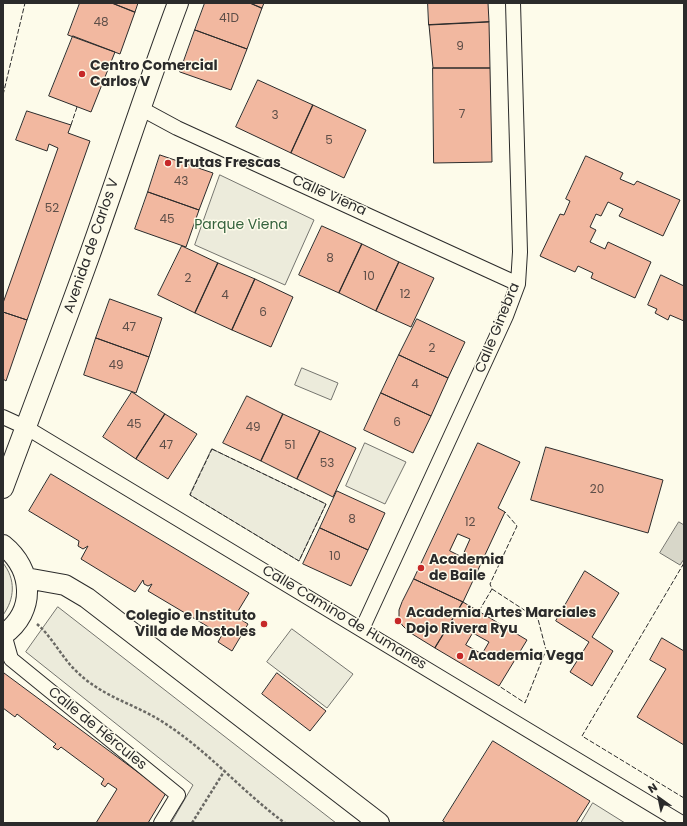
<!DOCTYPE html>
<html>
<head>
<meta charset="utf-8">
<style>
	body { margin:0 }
	#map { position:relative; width:687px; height:826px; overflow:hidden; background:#fdfbea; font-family:Poppins,sans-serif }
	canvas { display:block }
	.frame { position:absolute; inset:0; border:4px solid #2b2b2b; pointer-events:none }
	.north { position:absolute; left:639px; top:778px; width:40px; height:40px; -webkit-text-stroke:3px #fdfbea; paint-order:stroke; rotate:327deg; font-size:11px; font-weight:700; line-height:16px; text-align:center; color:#2b2b2b }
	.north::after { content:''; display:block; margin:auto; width:14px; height:18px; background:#2b2b2b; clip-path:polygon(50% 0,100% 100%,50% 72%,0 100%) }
</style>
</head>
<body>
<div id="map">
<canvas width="687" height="826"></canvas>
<div class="frame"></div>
<div class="north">N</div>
</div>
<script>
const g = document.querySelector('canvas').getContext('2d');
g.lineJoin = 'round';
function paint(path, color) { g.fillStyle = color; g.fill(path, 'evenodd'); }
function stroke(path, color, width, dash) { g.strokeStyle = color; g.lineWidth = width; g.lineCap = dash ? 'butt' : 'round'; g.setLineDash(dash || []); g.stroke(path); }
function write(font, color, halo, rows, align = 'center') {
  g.font = font + ' Poppins,sans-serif'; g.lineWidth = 3; g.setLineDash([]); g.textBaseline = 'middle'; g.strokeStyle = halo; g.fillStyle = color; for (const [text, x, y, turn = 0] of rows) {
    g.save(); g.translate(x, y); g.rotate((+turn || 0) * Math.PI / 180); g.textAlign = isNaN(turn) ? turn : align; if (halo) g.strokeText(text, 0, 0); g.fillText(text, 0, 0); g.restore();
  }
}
const green = new Path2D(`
	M 220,175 L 314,220 L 285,285 L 195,245 Z
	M 302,368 L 338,383 L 331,400 L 295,385 Z
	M 365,443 L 406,462 L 385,504 L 346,486 Z
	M 212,449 L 326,504 L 299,561 L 190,495 Z
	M 3,563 C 16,579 15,599 3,615 Z
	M 58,607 L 336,823 L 171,823 L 193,785 L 26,652 Z
	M 292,629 L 353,674 L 327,708 L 267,662 Z
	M 593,803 L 625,823 L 581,823 Z`);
paint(green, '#ecebdb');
stroke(green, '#74746e', 1);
const water = new Path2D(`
	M 679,522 L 684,525 L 684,559 L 680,565 L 660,553 Z`);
paint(water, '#d8d7c9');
stroke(water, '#74746e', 1);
const building = new Path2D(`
	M 80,3 L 112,3 L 135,12 L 120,54 L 68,35 Z
	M 112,3 L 138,3 L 135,12 Z
	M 205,3 L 250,3 L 262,8 L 247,49 L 195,30 Z
	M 250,3 L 264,3 L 262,8 Z
	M 428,3 L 488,3 L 489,22 L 429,25 Z
	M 489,22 L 490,68 L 433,68 L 429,25 Z
	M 195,30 L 247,49 L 231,90 L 180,72 Z
	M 73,36 L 115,52 L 91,112 L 49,96 Z
	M 433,68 L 490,68 L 492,162 L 434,163 Z
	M 258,80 L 313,105 L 291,153 L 236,127 Z
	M 313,105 L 366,130 L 344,178 L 291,153 Z
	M 27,111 L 71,125 L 68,133 L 90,141 L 27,320 L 3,312 L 3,303 L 58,148 L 49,144 L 47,151 L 16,140 Z
	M 160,155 L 213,173 L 199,210 L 148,192 Z
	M 586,156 L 623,173 L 620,179 L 634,185 L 637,181 L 680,200 L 663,236 L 619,216 L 623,209 L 608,202 L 601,216 L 596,214 L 590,227 L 596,230 L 590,242 L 605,249 L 608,242 L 651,262 L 635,298 L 591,278 L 593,273 L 578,266 L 575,272 L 540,256 L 560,214 L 564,215 L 570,201 L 566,199 Z
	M 148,192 L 199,210 L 186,247 L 135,229 Z
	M 322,226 L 362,244 L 339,293 L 299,275 Z
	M 362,244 L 399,262 L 376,311 L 339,293 Z
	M 182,246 L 218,263 L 195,313 L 158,295 Z
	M 399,262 L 434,278 L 411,327 L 376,311 Z
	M 218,263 L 255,279 L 232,330 L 195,313 Z
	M 661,275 L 684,286 L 684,321 L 670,315 L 668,320 L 655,313 L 657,309 L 648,305 Z
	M 255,279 L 293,297 L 271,347 L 232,330 Z
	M 110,299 L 162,318 L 149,357 L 96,338 Z
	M 3,312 L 27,320 L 6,381 L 3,379 Z
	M 417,319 L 465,342 L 448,378 L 399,355 Z
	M 96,338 L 149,357 L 136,393 L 84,375 Z
	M 399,355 L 448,378 L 431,416 L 381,393 Z
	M 132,392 L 165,414 L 136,459 L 103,437 Z
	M 381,393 L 431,416 L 413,453 L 364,430 Z
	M 247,396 L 283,414 L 261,461 L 223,443 Z
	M 165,414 L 197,434 L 168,479 L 136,459 Z
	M 283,414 L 320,431 L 297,479 L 261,461 Z
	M 320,431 L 356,448 L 333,497 L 297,479 Z
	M 478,443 L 520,462 L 498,508 L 505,512 L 463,602 L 414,579 ZM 458,534 L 470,539 L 462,557 L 450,551 Z
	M 546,447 L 663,480 L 648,533 L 531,500 Z
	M 51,474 L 249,593 L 235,616 L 248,624 L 232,651 L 218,642 L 222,635 L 148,591 L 152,584 L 148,586 L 144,584 L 143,580 L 135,592 L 81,559 L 88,546 L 83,549 L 78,546 L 79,541 L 29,511 Z
	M 337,491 L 385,513 L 368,550 L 320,528 Z
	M 320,528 L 368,550 L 351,586 L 303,564 Z
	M 585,571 L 619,593 L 592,637 L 613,651 L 592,686 L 570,672 L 589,642 L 556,621 Z
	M 414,579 L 463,602 L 435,648 L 409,632 L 402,625 L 399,618 L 399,610 L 402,602 Z
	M 463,602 L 527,640 L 499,686 L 435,648 ZM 473,633 L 489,642 L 482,654 L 466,645 Z
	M 662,638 L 684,651 L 684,745 L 637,717 L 666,669 L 650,660 Z
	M 4,673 L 166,793 L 148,823 L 96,823 L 117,789 L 108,783 L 105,787 L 101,784 L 104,779 L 61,747 L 58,750 L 53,747 L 56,744 L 17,714 L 15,717 L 3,708 Z
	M 277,673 L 326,711 L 310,731 L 262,694 Z
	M 493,741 L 590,801 L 576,823 L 446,823 L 443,821 Z`);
paint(building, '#f2b8a0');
stroke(building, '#2b2b2b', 1);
const street = new Path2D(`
	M 140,108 L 177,128 L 518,284
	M 3,417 L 27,428 L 682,823
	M 362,629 L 506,316 L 518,284 L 520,252 L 513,3
	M 4,634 L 11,659 L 178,795 L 161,823`);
const secondary = new Path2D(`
	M 3,488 C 32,410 62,332 90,254 C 120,170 147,86 178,3
	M 3,545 C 33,569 37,611 3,635
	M 26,578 L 65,585 L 87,598 L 379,823`);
stroke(street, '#2b2b2b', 16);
stroke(secondary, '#2b2b2b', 22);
stroke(new Path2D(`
	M 37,624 C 52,637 61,656 75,670 C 101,696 129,702 158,719 C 206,748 241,791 285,823
	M 192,823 L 225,770`), '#6a6964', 2.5, [3, 2]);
stroke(street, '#fdfbea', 14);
stroke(secondary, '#fdfbea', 20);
stroke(new Path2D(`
	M 3,95 L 25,3
	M 71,125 L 77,107
	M 212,449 L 326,504 L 299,561 L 190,495 Z
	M 684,563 L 582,736 L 684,798
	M 492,589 L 538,619 L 546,650 L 525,703 L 499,686
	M 479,611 L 492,589 L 490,584 L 517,526 L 505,512`), '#2b2b2b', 1, [5, 2]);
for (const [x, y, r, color] of [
	[82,74,4,"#c62828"],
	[168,163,4,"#c62828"],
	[421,568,4,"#c62828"],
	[398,621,4,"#c62828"],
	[264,624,4,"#c62828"],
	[460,656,4,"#c62828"]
]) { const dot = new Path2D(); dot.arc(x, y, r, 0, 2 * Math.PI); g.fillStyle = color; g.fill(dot); stroke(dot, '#fdfbea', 1.5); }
write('12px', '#5d4e48', null, [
	["41D",229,19],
	["48",101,23],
	["9",460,47],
	["7",462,115],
	["3",275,116],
	["5",329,141],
	["43",181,182],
	["52",52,209],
	["45",167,220],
	["8",330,259],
	["10",369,277],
	["2",188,279],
	["12",405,295],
	["4",225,296],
	["6",263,313],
	["47",129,328],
	["2",432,349],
	["49",116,366],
	["4",415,385],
	["6",397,423],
	["45",134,425],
	["49",253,428],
	["47",166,446],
	["51",290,446],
	["53",327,464],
	["20",597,490],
	["8",352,520],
	["12",470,523],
	["10",335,557]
]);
write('bold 14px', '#2b2b2b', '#fdfbea', [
	["Centro Comercial",90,66],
	["Carlos V",90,82],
	["Frutas Frescas",176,163],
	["Academia",429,560],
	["de Baile",429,576],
	["Academia Artes Marciales",406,613],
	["Dojo Rivera Ryu",406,629],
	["Colegio e Instituto",256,616,"right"],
	["Villa de Mostoles",256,632,"right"],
	["Academia Vega",468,656]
], 'left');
write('14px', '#2b2b2b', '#fdfbea', [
	["Calle Viena",329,196,24],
	["Avenida de Carlos V",92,246,-71],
	["Calle Ginebra",498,328,-68],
	["Calle Camino de Humanes",344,618,31],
	["Calle de Hércules",97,729,39]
]);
write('14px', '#34623c', '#fdfbea', [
	["Parque Viena",241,225]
]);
</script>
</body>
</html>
